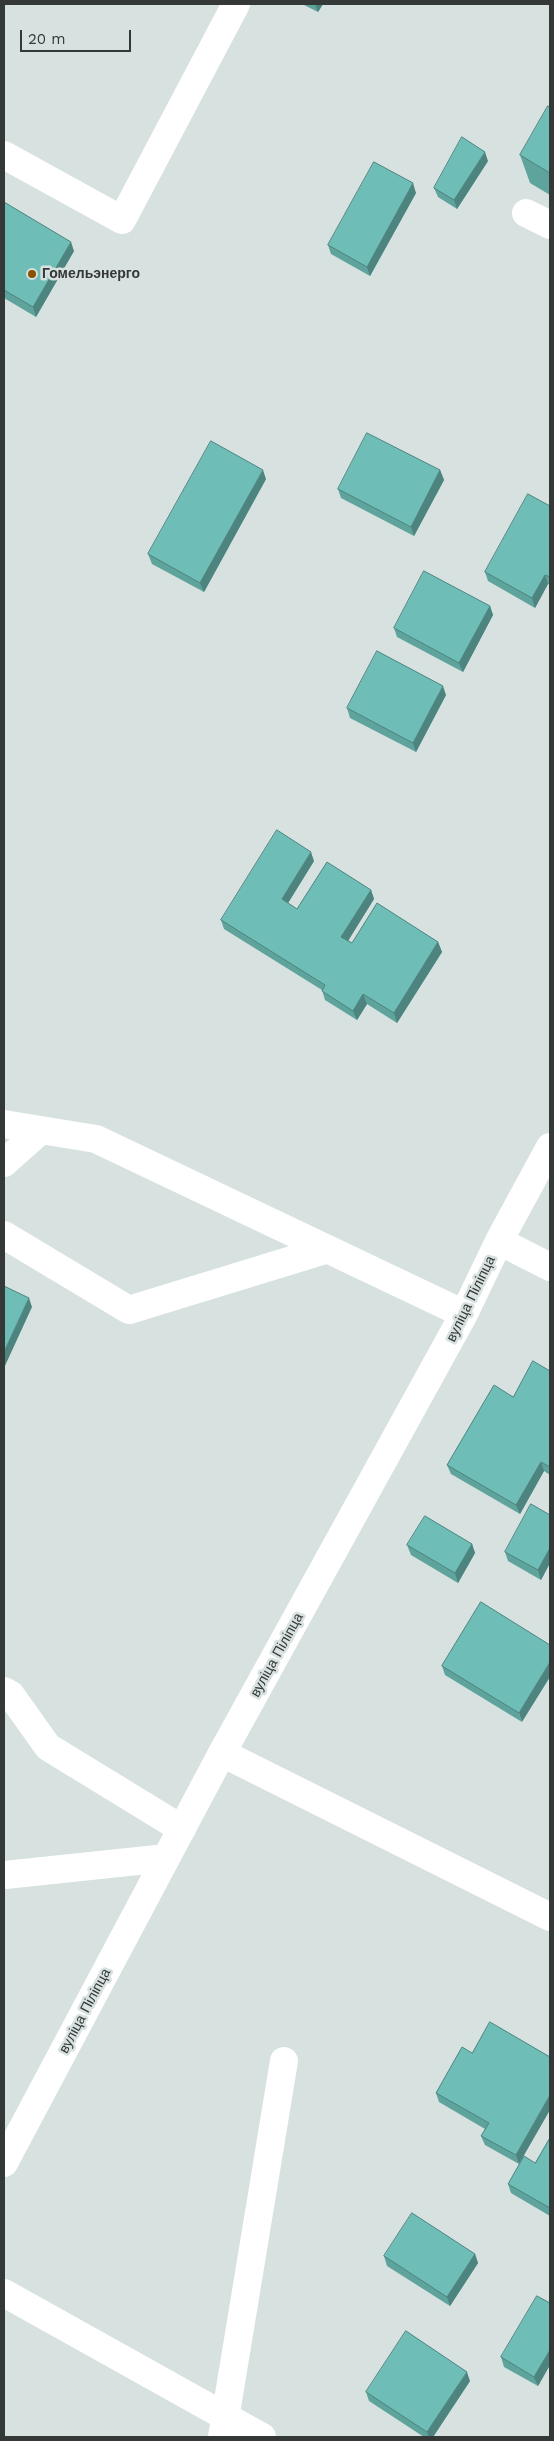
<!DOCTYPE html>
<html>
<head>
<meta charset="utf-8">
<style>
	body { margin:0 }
	#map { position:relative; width:554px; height:2441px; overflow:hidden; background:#d7e1e0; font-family:"Work Sans",sans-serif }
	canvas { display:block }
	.frame { position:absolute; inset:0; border:5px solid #343837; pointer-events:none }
	.scale { position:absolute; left:20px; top:30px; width:111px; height:22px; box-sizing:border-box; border:2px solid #343837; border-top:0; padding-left:6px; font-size:15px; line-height:18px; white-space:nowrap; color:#343837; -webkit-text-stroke:4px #d7e1e0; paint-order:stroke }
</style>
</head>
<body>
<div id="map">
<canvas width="554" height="2441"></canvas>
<div class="frame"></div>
<div class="scale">20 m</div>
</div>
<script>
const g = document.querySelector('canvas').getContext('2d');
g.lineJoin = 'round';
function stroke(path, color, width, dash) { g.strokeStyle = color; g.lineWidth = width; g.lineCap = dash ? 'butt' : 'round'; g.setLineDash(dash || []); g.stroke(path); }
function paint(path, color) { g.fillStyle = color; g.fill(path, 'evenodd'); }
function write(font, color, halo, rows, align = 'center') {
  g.font = font + ' "Work Sans",sans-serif'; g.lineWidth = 5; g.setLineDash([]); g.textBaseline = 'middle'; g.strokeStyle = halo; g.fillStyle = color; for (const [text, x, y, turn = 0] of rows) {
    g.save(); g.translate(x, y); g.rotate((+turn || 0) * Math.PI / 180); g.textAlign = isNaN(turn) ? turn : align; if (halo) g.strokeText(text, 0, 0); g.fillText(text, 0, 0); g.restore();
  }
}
stroke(new Path2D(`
	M 4,155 L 122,220 L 236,4
	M 526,213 L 550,225
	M 4,1124 L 96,1139 L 464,1314
	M 4,1163 L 41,1130
	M 4,1235 L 129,1310 L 328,1249
	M 499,1241 L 550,1267
	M 4,1691 L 11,1695 L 48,1747 L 182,1829
	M 222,1753 L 550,1917
	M 5,1875 L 166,1858
	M 4,2163 L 222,1753 L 464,1314 L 499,1241 L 550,1147
	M 4,2293 L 262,2437
	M 222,2437 L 284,2061`), '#fff', 28);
paint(new Path2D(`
	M 302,4 L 323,4 L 318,12 Z
	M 550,108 L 550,195 L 530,183 L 520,155 Z
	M 488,161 L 457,209 L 438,197 L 434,188 Z
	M 416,193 L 370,276 L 331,254 L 328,245 Z
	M 4,202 L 74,251 L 36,317 L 4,298 Z
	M 440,470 L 444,480 L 414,536 L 341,498 L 338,489 Z
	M 266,479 L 204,592 L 152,564 L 148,554 Z
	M 550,506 L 550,585 L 548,584 L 535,608 L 488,581 L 485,572 Z
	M 490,606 L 493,615 L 463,672 L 397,637 L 394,628 Z
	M 446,695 L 416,752 L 350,718 L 347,708 Z
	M 314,861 L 288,903 L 297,909 L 371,890 L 374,899 L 348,940 L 352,943 L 438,942 L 442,952 L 397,1023 L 367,1004 L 357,1020 L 325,1000 L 322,990 L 224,929 L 221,920 Z
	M 550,1371 L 550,1475 L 544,1471 L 520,1514 L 451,1474 L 447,1465 L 513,1397 Z
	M 550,1515 L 550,1563 L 541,1580 L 508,1561 L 505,1552 Z
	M 472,1544 L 475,1553 L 458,1583 L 411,1555 L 407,1545 Z
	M 481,1602 L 522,1722 L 445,1675 L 442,1666 Z
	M 472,2053 L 550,2057 L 519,2164 L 485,2145 L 481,2136 L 485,2129 L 439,2102 L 436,2093 Z
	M 550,2138 L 550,2216 L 511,2193 L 508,2184 L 535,2163 Z
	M 475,2254 L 478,2263 L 450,2306 L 387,2266 L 384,2256 Z
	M 550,2303 L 550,2365 L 538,2386 L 504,2367 L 501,2357 Z
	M 470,2381 L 433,2437 L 424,2437 L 369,2401 L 366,2392 Z`), '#5fa39d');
paint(new Path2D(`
	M 315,4 L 323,4 L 318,12 Z
	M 485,152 L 488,161 L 457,209 L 454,200 Z
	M 413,183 L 416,193 L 370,276 L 367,267 Z
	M 71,242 L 74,251 L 36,317 L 33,307 Z
	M 263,470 L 266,479 L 204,592 L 200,583 Z
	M 440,470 L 444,480 L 414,536 L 411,527 Z
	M 545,575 L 548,584 L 535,608 L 532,598 Z
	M 490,606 L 493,615 L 463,672 L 459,663 Z
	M 443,686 L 446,695 L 416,752 L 413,743 Z
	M 311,852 L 314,861 L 285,908 L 282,899 Z
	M 371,890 L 374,899 L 345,946 L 341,937 Z
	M 438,942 L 442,952 L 397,1023 L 394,1013 Z
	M 363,994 L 367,1004 L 357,1020 L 353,1011 Z
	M 29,1298 L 32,1307 L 4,1368 L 4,1352 Z
	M 541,1462 L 544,1471 L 520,1514 L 516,1505 Z
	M 472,1544 L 475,1553 L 458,1583 L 455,1573 Z
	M 550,1548 L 550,1563 L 541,1580 L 538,1570 Z
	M 550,1662 L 550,1677 L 522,1722 L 519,1713 Z
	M 550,2095 L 550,2110 L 519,2164 L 516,2155 Z
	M 475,2254 L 478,2263 L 450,2306 L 447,2297 Z
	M 550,2350 L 550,2365 L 538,2386 L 534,2377 Z
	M 467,2372 L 470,2381 L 433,2437 L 429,2437 L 427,2432 Z`), '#4d847f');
const building = new Path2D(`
	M 548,106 L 550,108 L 550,173 L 520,155 Z
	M 462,137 L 485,152 L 454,200 L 434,188 Z
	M 374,162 L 413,183 L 367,267 L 328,245 Z
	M 4,202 L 71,242 L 33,307 L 4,290 Z
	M 367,433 L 440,470 L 411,527 L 338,489 Z
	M 211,441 L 263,470 L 200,583 L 148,554 Z
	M 528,494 L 550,506 L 550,577 L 545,575 L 532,598 L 485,572 Z
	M 424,571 L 490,606 L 459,663 L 394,628 Z
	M 377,651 L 443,686 L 413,743 L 347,708 Z
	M 277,830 L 311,852 L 282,899 L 297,909 L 327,862 L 371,890 L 341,937 L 352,943 L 377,903 L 438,942 L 394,1013 L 363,994 L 353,1011 L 322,991 L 325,985 L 221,920 Z
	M 4,1286 L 29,1298 L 4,1352 Z
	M 533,1361 L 550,1371 L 550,1467 L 541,1462 L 516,1505 L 447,1465 L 494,1385 L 513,1397 Z
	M 531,1504 L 550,1515 L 550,1548 L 538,1570 L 505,1552 Z
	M 425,1516 L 472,1544 L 455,1573 L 407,1545 Z
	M 481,1602 L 550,1645 L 550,1662 L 519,1713 L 442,1666 Z
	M 490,2022 L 550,2057 L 550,2095 L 516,2155 L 481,2136 L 489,2123 L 436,2093 L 462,2047 L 472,2053 Z
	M 550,2138 L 550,2208 L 508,2184 L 524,2156 L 535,2163 Z
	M 412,2213 L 475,2254 L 447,2297 L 384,2256 Z
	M 537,2296 L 550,2303 L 550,2350 L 534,2377 L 501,2357 Z
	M 406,2331 L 467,2372 L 427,2432 L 366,2392 Z`);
paint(building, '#6ebdb6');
stroke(building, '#4d847f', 1);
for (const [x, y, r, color] of [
	[32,274,5,"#885200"]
]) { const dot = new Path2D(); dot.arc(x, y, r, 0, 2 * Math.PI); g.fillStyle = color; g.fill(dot); stroke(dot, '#d7e1e0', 2); }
write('bold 14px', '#343837', '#d7e1e0', [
	["Гомельэнерго",42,274]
], 'left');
write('14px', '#343837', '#d7e1e0', [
	["вуліца Піліпца",471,1299,-64],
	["вуліца Піліпца",277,1655,-61],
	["вуліца Піліпца",85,2011,-62]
]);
</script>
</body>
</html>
